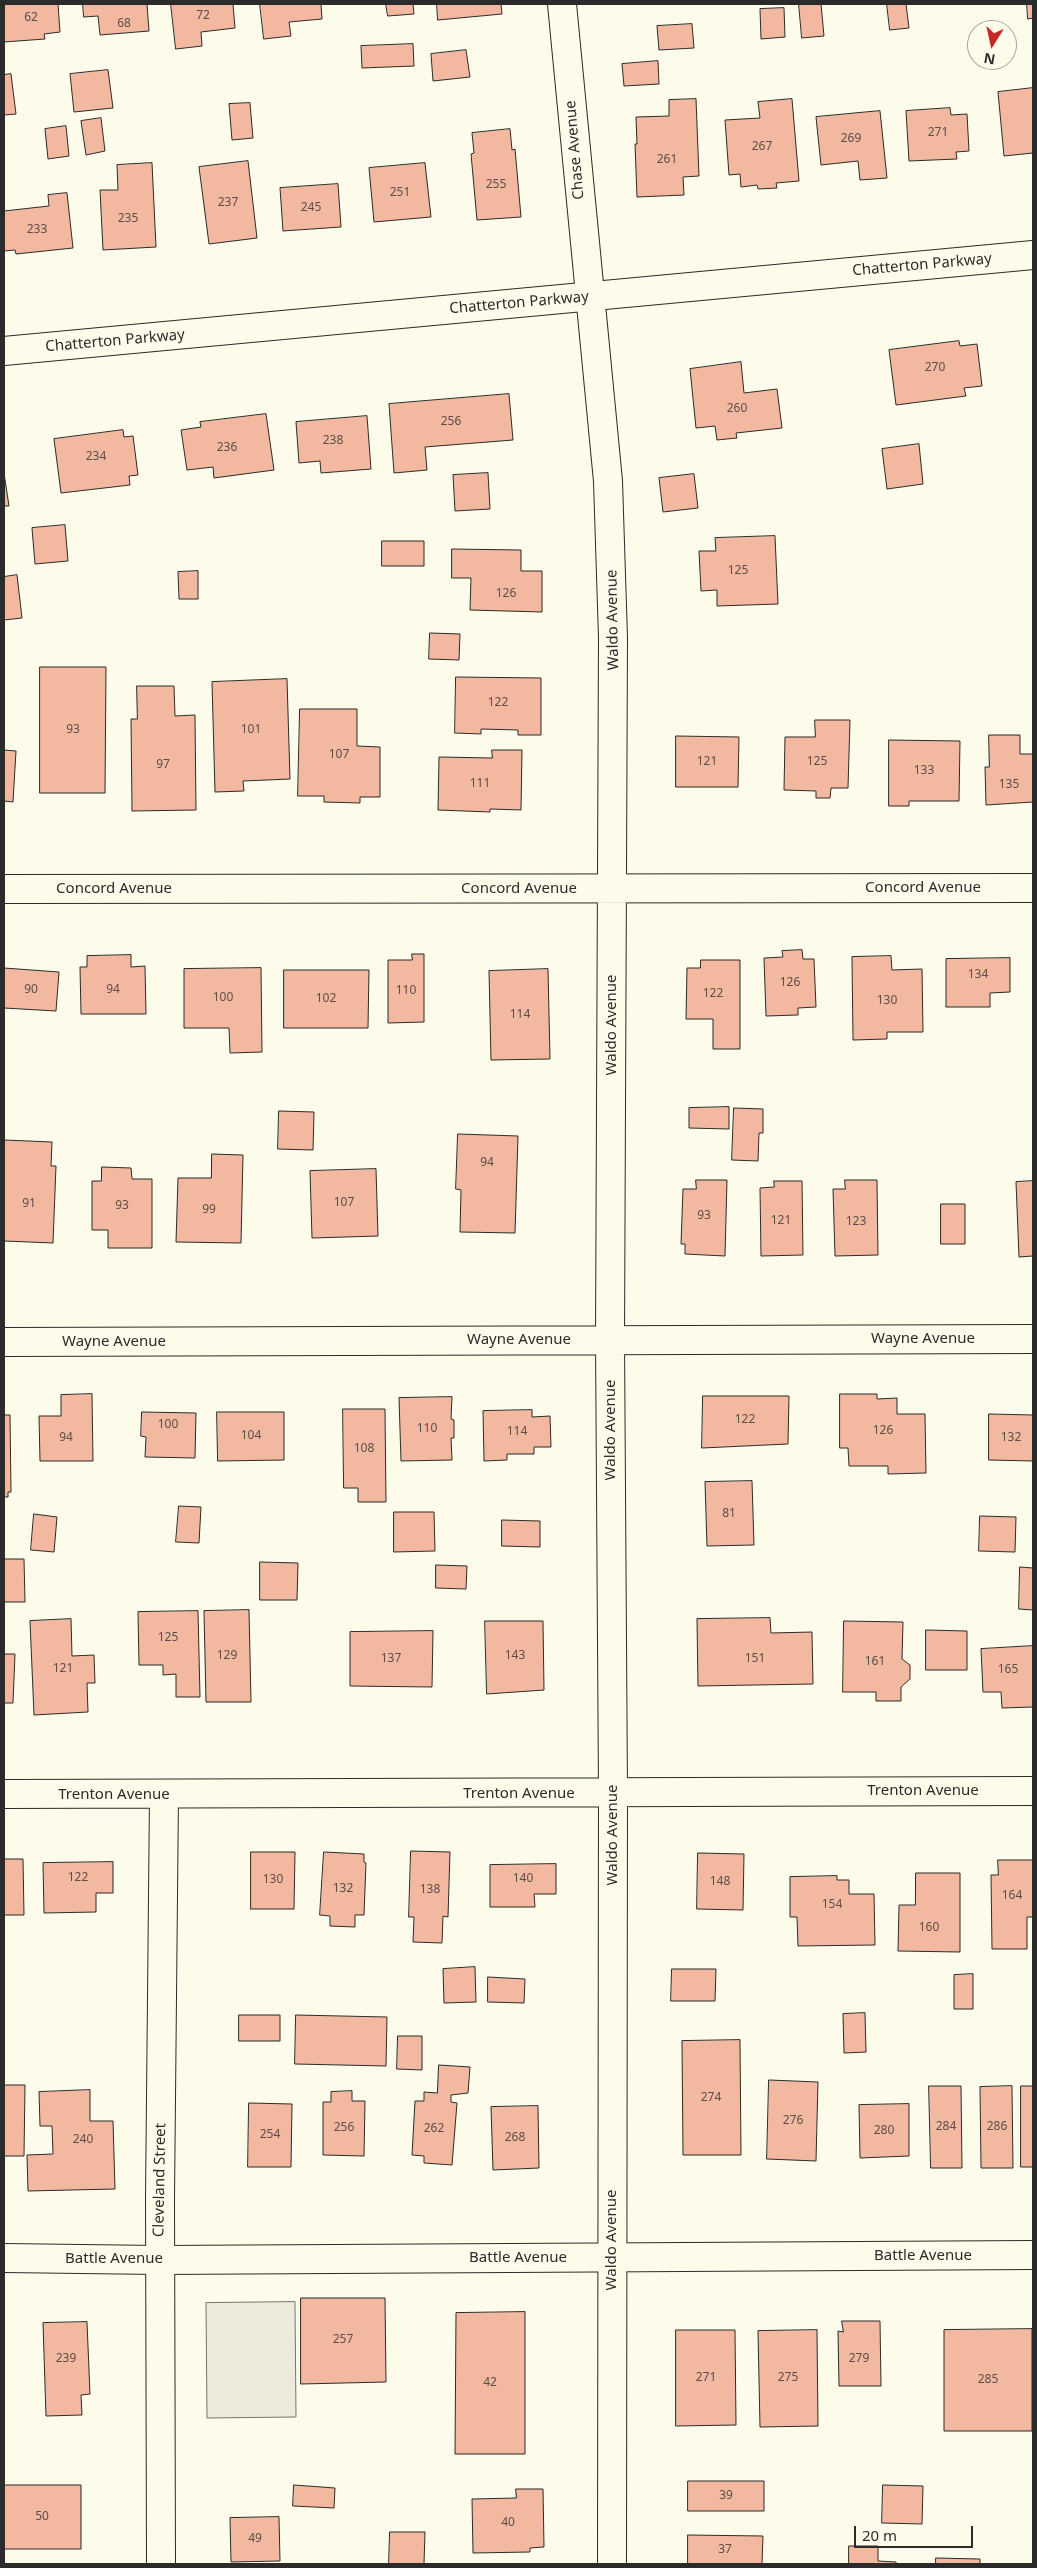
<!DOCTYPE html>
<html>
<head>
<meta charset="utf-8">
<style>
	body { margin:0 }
	#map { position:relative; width:1037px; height:2568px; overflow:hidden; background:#fdfbea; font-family:"Noto Sans",sans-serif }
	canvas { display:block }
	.frame { position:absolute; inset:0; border:5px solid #2b2b2b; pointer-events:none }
	.north { position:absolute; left:967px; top:20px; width:50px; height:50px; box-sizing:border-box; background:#fdfbea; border:1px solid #a9a89e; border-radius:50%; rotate:190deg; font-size:14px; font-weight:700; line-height:20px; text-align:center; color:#2b2b2b }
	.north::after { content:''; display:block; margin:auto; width:18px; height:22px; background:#c62828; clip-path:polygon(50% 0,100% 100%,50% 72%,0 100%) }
	.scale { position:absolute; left:854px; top:2526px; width:119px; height:22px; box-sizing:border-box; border:2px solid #2b2b2b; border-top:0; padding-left:6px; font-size:15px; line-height:18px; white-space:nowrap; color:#2b2b2b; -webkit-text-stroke:4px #fdfbea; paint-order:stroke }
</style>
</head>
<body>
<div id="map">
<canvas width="1037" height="2568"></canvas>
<div class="frame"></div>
<div class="north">N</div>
<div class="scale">20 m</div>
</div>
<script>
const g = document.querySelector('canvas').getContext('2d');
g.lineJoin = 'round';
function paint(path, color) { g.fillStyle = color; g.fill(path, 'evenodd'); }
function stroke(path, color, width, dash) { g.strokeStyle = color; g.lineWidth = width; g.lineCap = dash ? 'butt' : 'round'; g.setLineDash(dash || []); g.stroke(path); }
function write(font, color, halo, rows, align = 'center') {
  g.font = font + ' "Noto Sans",sans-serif'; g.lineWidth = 4; g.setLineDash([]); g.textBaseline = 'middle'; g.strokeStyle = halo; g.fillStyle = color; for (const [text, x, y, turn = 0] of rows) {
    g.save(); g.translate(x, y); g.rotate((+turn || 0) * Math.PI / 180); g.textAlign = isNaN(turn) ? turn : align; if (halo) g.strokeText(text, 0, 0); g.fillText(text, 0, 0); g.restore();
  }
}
const parking = new Path2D(`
	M 295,2302 L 296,2417 L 207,2418 L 206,2303 Z`);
paint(parking, '#eceadb');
stroke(parking, '#74746e', 1);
const building = new Path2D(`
	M 4,4 L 58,4 L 60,32 L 44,34 L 45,39 L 4,42 Z
	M 83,4 L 147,4 L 149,31 L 100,35 L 98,16 L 84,17 Z
	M 171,4 L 233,4 L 235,28 L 201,32 L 202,46 L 176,49 Z
	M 260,4 L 321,4 L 322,19 L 289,22 L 291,36 L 264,39 Z
	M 386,4 L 413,4 L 414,14 L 388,16 Z
	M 437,4 L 501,4 L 502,14 L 438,20 Z
	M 799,4 L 821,4 L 824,36 L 802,38 Z
	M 887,4 L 906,4 L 909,28 L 890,30 Z
	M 1027,4 L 1033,4 L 1033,18 L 1028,19 Z
	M 784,8 L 785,37 L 761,39 L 760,9 Z
	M 692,24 L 694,48 L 659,50 L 657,26 Z
	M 413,44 L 414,66 L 362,68 L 361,46 Z
	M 466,50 L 470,77 L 433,81 L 431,54 Z
	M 658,61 L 659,84 L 624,86 L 622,64 Z
	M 108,70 L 113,108 L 74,112 L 70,74 Z
	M 11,74 L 16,114 L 4,115 L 4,75 Z
	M 1033,88 L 1033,153 L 1004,156 L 998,92 Z
	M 696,99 L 699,176 L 683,177 L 684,195 L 637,197 L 635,144 L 637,144 L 636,117 L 669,116 L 669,100 Z
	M 792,99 L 799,181 L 776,183 L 777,188 L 758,189 L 757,185 L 741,187 L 740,174 L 729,175 L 725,120 L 760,118 L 758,102 Z
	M 250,103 L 253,138 L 232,140 L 229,104 Z
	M 950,108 L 951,115 L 967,114 L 969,151 L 956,152 L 957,159 L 909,161 L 906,111 Z
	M 880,111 L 887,178 L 860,180 L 858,161 L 821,165 L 816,117 Z
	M 101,118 L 105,151 L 86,155 L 81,121 Z
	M 66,126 L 69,156 L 48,159 L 45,129 Z
	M 510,129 L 512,150 L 515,149 L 521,217 L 477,220 L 471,154 L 474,153 L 472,133 Z
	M 248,161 L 257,238 L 209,244 L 199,167 Z
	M 152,163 L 156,247 L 103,250 L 100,190 L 118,190 L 117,165 Z
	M 425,163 L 431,217 L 374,222 L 369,168 Z
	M 338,184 L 341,227 L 283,231 L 280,188 Z
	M 67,193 L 73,248 L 16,254 L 15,250 L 4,251 L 4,211 L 49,206 L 48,195 Z
	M 959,341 L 960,346 L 977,344 L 982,386 L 964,388 L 966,396 L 896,405 L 889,350 Z
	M 741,362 L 744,393 L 777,389 L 782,428 L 736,433 L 737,438 L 717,440 L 715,426 L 696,428 L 690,369 Z
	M 509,394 L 513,440 L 425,447 L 427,470 L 394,473 L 389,404 Z
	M 266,414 L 274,470 L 214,478 L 213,467 L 187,470 L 181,430 L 201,427 L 200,422 Z
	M 367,416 L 371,469 L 321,473 L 320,461 L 299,463 L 296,422 Z
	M 123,430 L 124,437 L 133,436 L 138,475 L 129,476 L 130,485 L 61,493 L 54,439 Z
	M 919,444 L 923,484 L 887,489 L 882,449 Z
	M 4,473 L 9,506 L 4,506 Z
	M 488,473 L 490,509 L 455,511 L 453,475 Z
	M 694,474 L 698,508 L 663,512 L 659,478 Z
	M 65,525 L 68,561 L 35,564 L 32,528 Z
	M 775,536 L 778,604 L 717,606 L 717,590 L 701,591 L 699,551 L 716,551 L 715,538 Z
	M 382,541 L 424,541 L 424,566 L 382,566 Z
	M 452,549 L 521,550 L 521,571 L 542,571 L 542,612 L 470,610 L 471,578 L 452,578 Z
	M 198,571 L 198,599 L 179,599 L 178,572 Z
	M 17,575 L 22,618 L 4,620 L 4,577 Z
	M 430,633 L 460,634 L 459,660 L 429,659 Z
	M 40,667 L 106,667 L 105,793 L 40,793 Z
	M 456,677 L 541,678 L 541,735 L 518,735 L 518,730 L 481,729 L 481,734 L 455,733 Z
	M 287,679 L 290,779 L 243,781 L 244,791 L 215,792 L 212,682 Z
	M 137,686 L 174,686 L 175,716 L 195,715 L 196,810 L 132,811 L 131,719 L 137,719 Z
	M 300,709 L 357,709 L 357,746 L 380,747 L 380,797 L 360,797 L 360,803 L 324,802 L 324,796 L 298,796 Z
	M 815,720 L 850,720 L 848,788 L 831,788 L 830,798 L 816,798 L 816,791 L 784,790 L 785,737 L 815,737 Z
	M 989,735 L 1020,735 L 1020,754 L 1033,754 L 1033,802 L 986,805 L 985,767 L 989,767 Z
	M 676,736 L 739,737 L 738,787 L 676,787 Z
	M 889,740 L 960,741 L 959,801 L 909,801 L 909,806 L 889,806 Z
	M 4,750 L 16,751 L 13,802 L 4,801 Z
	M 492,750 L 522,750 L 521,810 L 490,809 L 490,812 L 438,810 L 439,757 L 492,758 Z
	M 802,950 L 803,959 L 814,959 L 816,1007 L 798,1008 L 798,1015 L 766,1016 L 764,958 L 783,957 L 782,951 Z
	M 412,954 L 424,954 L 424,1022 L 388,1023 L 388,960 L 412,960 Z
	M 131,955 L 131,967 L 145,966 L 146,1014 L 81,1014 L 80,967 L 87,967 L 87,956 Z
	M 891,956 L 892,970 L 922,969 L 923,1032 L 887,1032 L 887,1039 L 853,1040 L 852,957 Z
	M 1010,958 L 1010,992 L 990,993 L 990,1007 L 946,1007 L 946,959 Z
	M 701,960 L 740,960 L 740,1049 L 713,1049 L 713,1019 L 686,1019 L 687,968 L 700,968 Z
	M 4,968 L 59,972 L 56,1011 L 4,1008 Z
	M 261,968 L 262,1052 L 230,1053 L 229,1028 L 184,1028 L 184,969 Z
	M 548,969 L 550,1059 L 491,1060 L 489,971 Z
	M 284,970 L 369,970 L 368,1028 L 284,1028 Z
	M 729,1107 L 729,1129 L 689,1128 L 689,1108 Z
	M 734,1108 L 763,1109 L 763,1133 L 759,1133 L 758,1161 L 732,1160 Z
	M 279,1111 L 314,1112 L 313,1150 L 278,1149 Z
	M 458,1134 L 518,1136 L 515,1233 L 460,1232 L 461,1190 L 456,1189 Z
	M 4,1140 L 52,1142 L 51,1166 L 56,1166 L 53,1243 L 4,1241 Z
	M 212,1154 L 243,1155 L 241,1243 L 176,1242 L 178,1178 L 211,1178 Z
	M 102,1167 L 131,1168 L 132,1179 L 152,1179 L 152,1248 L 108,1248 L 108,1230 L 92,1230 L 92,1181 L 101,1181 Z
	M 376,1169 L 378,1236 L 312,1238 L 310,1171 Z
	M 696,1180 L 727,1180 L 725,1256 L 685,1254 L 685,1244 L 681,1244 L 683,1189 L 696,1189 Z
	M 845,1180 L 877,1180 L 878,1255 L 835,1256 L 833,1189 L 845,1189 Z
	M 774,1181 L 802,1181 L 803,1255 L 761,1256 L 760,1188 L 774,1187 Z
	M 1033,1181 L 1033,1256 L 1019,1257 L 1016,1182 Z
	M 941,1204 L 965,1204 L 965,1244 L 941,1244 Z
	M 92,1394 L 93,1461 L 40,1461 L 39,1416 L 61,1416 L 61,1395 Z
	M 840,1394 L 877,1394 L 877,1399 L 897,1398 L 897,1414 L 925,1414 L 926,1473 L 888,1474 L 888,1466 L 849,1466 L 848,1448 L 840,1448 Z
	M 703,1396 L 789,1396 L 788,1444 L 702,1448 Z
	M 452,1397 L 451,1419 L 454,1420 L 454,1438 L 451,1438 L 452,1460 L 401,1461 L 399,1398 Z
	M 343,1409 L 385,1409 L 386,1502 L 358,1502 L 358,1488 L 344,1488 Z
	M 532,1410 L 532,1417 L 550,1416 L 551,1447 L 534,1447 L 534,1454 L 507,1454 L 507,1460 L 484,1461 L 483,1411 Z
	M 142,1412 L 196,1413 L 195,1458 L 145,1457 L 146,1437 L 141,1436 Z
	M 217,1412 L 284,1412 L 284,1460 L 218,1461 Z
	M 989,1414 L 1033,1415 L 1033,1461 L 989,1460 Z
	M 4,1415 L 10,1415 L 11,1492 L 8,1492 L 8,1497 L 4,1497 Z
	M 752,1481 L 754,1545 L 707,1546 L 705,1482 Z
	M 179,1506 L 201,1507 L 199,1543 L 176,1542 Z
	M 394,1512 L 434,1512 L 435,1551 L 394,1552 Z
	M 34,1514 L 57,1517 L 54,1552 L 31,1550 Z
	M 980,1516 L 1016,1517 L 1015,1552 L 979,1551 Z
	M 502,1520 L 540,1521 L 540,1547 L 502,1546 Z
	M 4,1559 L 24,1559 L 25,1602 L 4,1602 Z
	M 260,1562 L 298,1563 L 297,1600 L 260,1600 Z
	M 436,1565 L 467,1566 L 466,1589 L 436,1588 Z
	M 1020,1567 L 1033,1568 L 1033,1610 L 1019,1609 Z
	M 249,1610 L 251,1702 L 206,1702 L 204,1611 Z
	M 198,1611 L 200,1697 L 176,1697 L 176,1674 L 163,1675 L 163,1665 L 139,1665 L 138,1612 Z
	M 770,1618 L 771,1633 L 812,1632 L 813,1684 L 698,1686 L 697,1619 Z
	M 71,1619 L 72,1656 L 94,1655 L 95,1683 L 87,1683 L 88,1712 L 34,1715 L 30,1621 Z
	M 485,1621 L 543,1621 L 544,1690 L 487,1694 Z
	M 844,1621 L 903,1622 L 902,1659 L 910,1665 L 910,1679 L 901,1687 L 901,1701 L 876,1701 L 876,1692 L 843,1692 Z
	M 926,1630 L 967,1631 L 967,1670 L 926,1670 Z
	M 433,1631 L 432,1687 L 350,1686 L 350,1632 Z
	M 1033,1646 L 1033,1707 L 1002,1708 L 1001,1692 L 983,1692 L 981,1649 Z
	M 4,1654 L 15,1654 L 13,1703 L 4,1703 Z
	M 411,1851 L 450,1852 L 448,1917 L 443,1916 L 442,1943 L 413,1942 L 414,1917 L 409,1917 Z
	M 251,1852 L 295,1852 L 294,1909 L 251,1909 Z
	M 324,1852 L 364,1854 L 364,1862 L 366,1863 L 364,1915 L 355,1915 L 355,1927 L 330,1926 L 330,1916 L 320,1915 Z
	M 698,1853 L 744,1854 L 743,1910 L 697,1909 Z
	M 4,1859 L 23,1859 L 24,1915 L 4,1915 Z
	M 998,1860 L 1033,1860 L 1033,1917 L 1027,1917 L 1027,1949 L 992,1949 L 991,1875 L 998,1875 Z
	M 113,1862 L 113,1893 L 96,1893 L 96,1912 L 44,1913 L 43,1863 Z
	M 556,1864 L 556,1894 L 534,1894 L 535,1907 L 490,1907 L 490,1865 Z
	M 916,1873 L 960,1873 L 960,1952 L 898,1951 L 899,1905 L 915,1905 Z
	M 837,1876 L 837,1880 L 849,1880 L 849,1894 L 874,1894 L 875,1945 L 798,1946 L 797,1917 L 790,1917 L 790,1877 Z
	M 475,1967 L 476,2002 L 444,2003 L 443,1969 Z
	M 672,1969 L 716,1969 L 715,2001 L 671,2001 Z
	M 973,1974 L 973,2009 L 954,2009 L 954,1975 Z
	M 488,1977 L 525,1979 L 524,2003 L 488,2002 Z
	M 865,2013 L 866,2052 L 844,2053 L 843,2014 Z
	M 239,2015 L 280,2015 L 280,2041 L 239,2041 Z
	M 296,2015 L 387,2017 L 386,2066 L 295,2064 Z
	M 398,2036 L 422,2036 L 422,2070 L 397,2069 Z
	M 740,2040 L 741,2155 L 683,2155 L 682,2041 Z
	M 439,2065 L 470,2067 L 468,2093 L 451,2095 L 451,2102 L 457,2103 L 452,2165 L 424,2163 L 424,2156 L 412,2155 L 415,2101 L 424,2101 L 424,2092 L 437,2093 Z
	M 769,2080 L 818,2082 L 816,2161 L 767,2159 Z
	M 4,2085 L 25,2085 L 24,2156 L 4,2156 Z
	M 929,2086 L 961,2086 L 962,2168 L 931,2168 Z
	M 1012,2086 L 1013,2168 L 981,2168 L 980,2087 Z
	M 1021,2086 L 1033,2086 L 1033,2167 L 1021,2167 Z
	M 90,2090 L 90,2121 L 113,2121 L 115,2189 L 28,2191 L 27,2155 L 53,2154 L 52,2126 L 40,2126 L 39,2092 Z
	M 352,2091 L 352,2101 L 365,2101 L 364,2156 L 323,2155 L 323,2102 L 331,2102 L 331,2092 Z
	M 249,2103 L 292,2104 L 291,2167 L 248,2167 Z
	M 909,2104 L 909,2156 L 860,2158 L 859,2105 Z
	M 538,2106 L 539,2168 L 493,2170 L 491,2107 Z
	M 301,2298 L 385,2298 L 386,2382 L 301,2384 Z
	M 525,2312 L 525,2454 L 455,2454 L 456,2313 Z
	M 842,2321 L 880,2321 L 881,2386 L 839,2386 L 838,2331 L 843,2332 Z
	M 87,2322 L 90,2394 L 81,2395 L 82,2415 L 46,2416 L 43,2323 Z
	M 1032,2329 L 1032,2431 L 944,2431 L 944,2330 Z
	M 676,2330 L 735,2330 L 736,2425 L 676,2426 Z
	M 817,2330 L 818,2426 L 760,2427 L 758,2331 Z
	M 688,2481 L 764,2481 L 764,2511 L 688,2511 Z
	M 4,2485 L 81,2485 L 81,2549 L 4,2549 Z
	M 294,2485 L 335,2488 L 334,2508 L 293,2506 Z
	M 883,2485 L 923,2486 L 922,2524 L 882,2523 Z
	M 516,2489 L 543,2489 L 544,2547 L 530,2548 L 530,2552 L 473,2553 L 472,2499 L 516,2498 Z
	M 279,2517 L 280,2561 L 231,2562 L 230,2518 Z
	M 390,2532 L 425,2532 L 424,2564 L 389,2564 Z
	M 688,2535 L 763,2536 L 762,2564 L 688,2564 Z
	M 849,2546 L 878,2546 L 878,2561 L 896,2562 L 896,2564 L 849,2564 Z
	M 936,2558 L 980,2559 L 980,2564 L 936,2564 Z`);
paint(building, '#f2b8a0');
stroke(building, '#2b2b2b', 1);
const minor = new Path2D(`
	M 562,4 L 608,481 L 613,638 L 610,1339 L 613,1793 L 612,2564
	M 4,351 L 1033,255
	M 4,889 L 1033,888
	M 4,1342 L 1033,1339
	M 4,1794 L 1033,1791
	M 161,2564 L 160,2198 L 164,1795`);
const tertiary = new Path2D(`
	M 4,2258 L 159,2260 L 1033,2255`);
stroke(minor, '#2b2b2b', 30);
stroke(tertiary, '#2b2b2b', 30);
stroke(minor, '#fdfbea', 28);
stroke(tertiary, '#fdfbea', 28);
write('12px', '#5d4e48', null, [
	["72",203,16],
	["62",31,18],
	["68",124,24],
	["271",938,133],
	["269",851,139],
	["267",762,147],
	["261",667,160],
	["255",496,185],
	["251",400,193],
	["237",228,203],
	["245",311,208],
	["235",128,219],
	["233",37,230],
	["270",935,368],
	["260",737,409],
	["256",451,422],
	["238",333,441],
	["236",227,448],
	["234",96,457],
	["125",738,571],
	["126",506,594],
	["122",498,703],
	["93",73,730],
	["101",251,730],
	["107",339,755],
	["121",707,762],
	["125",817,762],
	["97",163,765],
	["133",924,771],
	["111",480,784],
	["135",1009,785],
	["134",978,975],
	["126",790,983],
	["90",31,990],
	["94",113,990],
	["110",406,991],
	["122",713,994],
	["100",223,998],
	["102",326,999],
	["130",887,1001],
	["114",520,1015],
	["94",487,1163],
	["107",344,1203],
	["91",29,1204],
	["93",122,1206],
	["99",209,1210],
	["93",704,1216],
	["121",781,1221],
	["123",856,1222],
	["122",745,1420],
	["100",168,1425],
	["110",427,1429],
	["126",883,1431],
	["114",517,1432],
	["104",251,1436],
	["94",66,1438],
	["132",1011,1438],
	["108",364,1449],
	["81",729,1514],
	["125",168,1638],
	["129",227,1656],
	["143",515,1656],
	["137",391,1659],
	["151",755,1659],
	["161",875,1662],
	["121",63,1669],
	["165",1008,1670],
	["122",78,1878],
	["140",523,1879],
	["130",273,1880],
	["148",720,1882],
	["132",343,1889],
	["138",430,1890],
	["164",1012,1896],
	["154",832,1905],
	["160",929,1928],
	["274",711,2098],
	["276",793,2121],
	["284",946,2127],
	["286",997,2127],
	["256",344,2128],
	["262",434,2129],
	["280",884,2131],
	["254",270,2135],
	["268",515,2138],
	["240",83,2140],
	["257",343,2340],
	["239",66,2359],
	["279",859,2359],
	["271",706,2378],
	["275",788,2378],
	["285",988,2380],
	["42",490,2383],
	["39",726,2496],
	["50",42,2517],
	["40",508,2523],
	["49",255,2539],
	["37",725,2550]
]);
write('15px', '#2b2b2b', '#fdfbea', [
	["Chase Avenue",575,150,-95],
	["Chatterton Parkway",922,265,-5],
	["Chatterton Parkway",519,303,-5],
	["Chatterton Parkway",115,341,-5],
	["Waldo Avenue",613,620,-91],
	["Concord Avenue",923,888],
	["Concord Avenue",114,889],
	["Concord Avenue",519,889],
	["Waldo Avenue",612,1025,-90],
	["Wayne Avenue",923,1339],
	["Wayne Avenue",519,1340],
	["Wayne Avenue",114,1342],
	["Waldo Avenue",611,1430,-90],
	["Trenton Avenue",923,1791],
	["Trenton Avenue",519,1794],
	["Trenton Avenue",114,1795],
	["Waldo Avenue",613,1835,-90],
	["Cleveland Street",160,2180,-89],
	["Waldo Avenue",612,2240,-90],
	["Battle Avenue",923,2256],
	["Battle Avenue",518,2258],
	["Battle Avenue",114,2259]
]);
</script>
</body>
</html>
